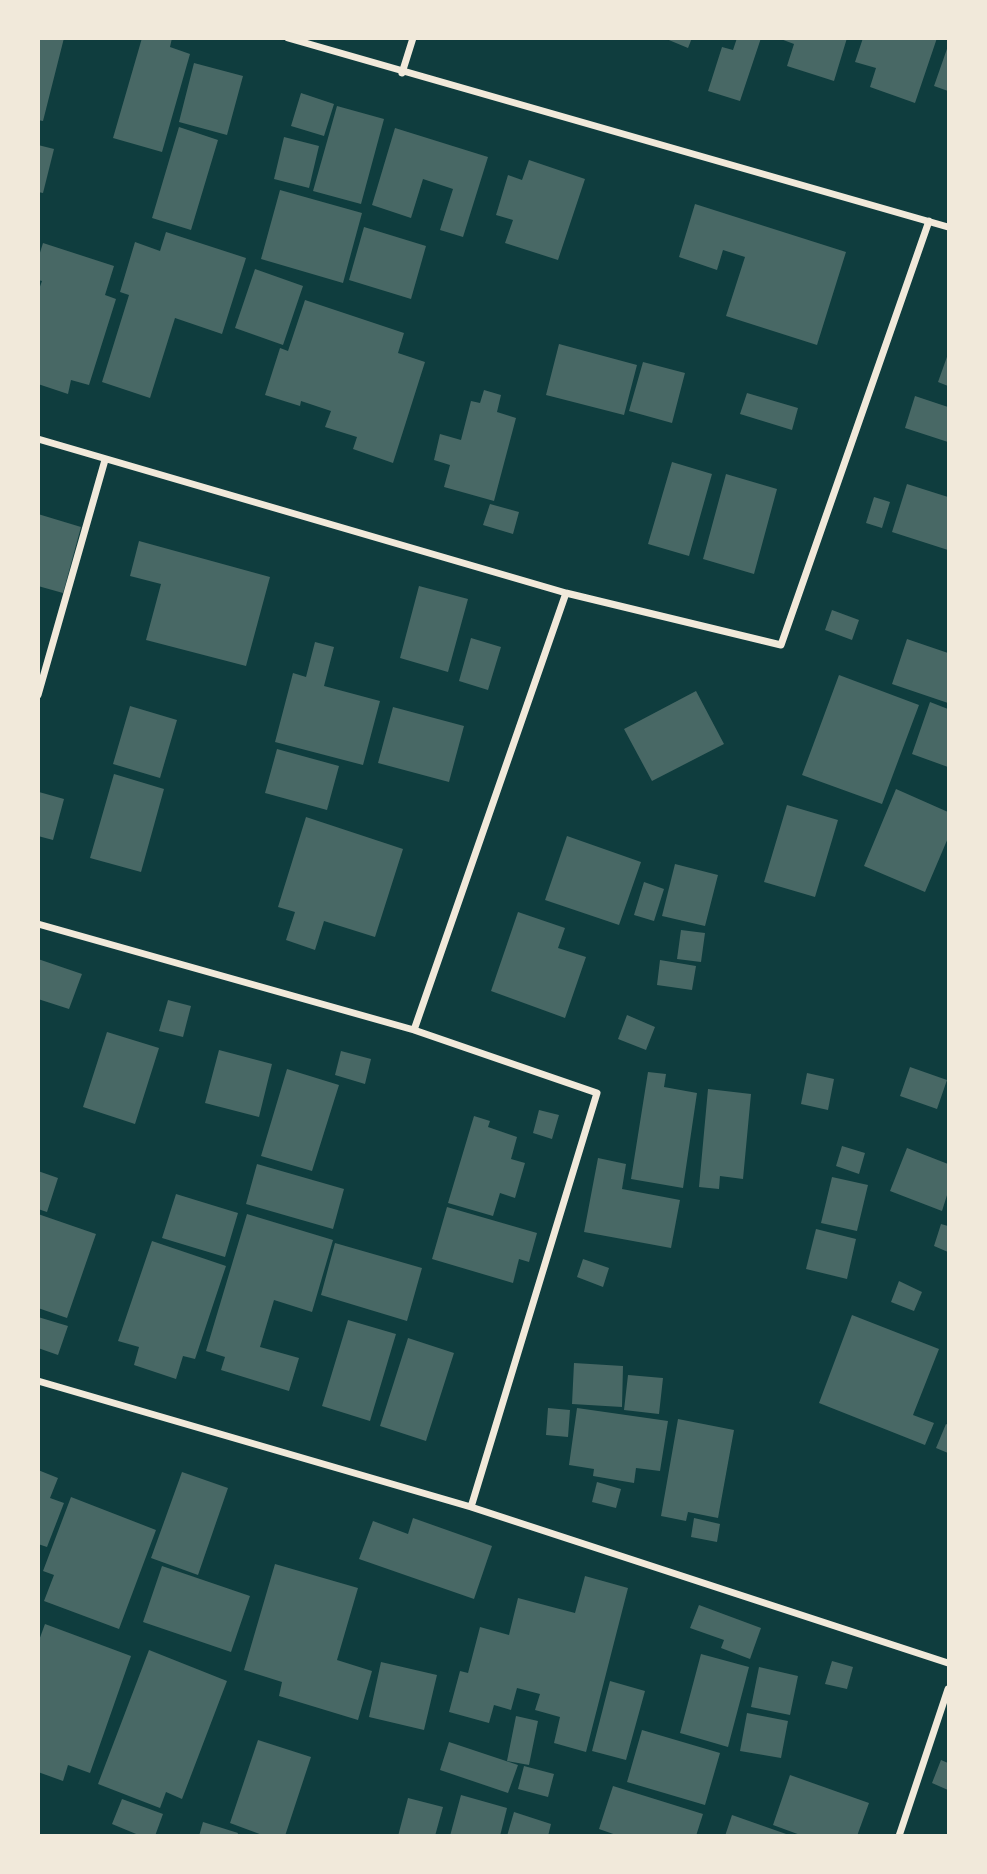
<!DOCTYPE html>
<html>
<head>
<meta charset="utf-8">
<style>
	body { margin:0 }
	#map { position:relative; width:987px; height:1874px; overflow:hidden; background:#0f3d3e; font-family:"Fira Sans Condensed",sans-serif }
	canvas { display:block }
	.frame { position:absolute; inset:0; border:40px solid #f1e9da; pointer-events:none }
</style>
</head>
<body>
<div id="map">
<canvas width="987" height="1874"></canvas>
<div class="frame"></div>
</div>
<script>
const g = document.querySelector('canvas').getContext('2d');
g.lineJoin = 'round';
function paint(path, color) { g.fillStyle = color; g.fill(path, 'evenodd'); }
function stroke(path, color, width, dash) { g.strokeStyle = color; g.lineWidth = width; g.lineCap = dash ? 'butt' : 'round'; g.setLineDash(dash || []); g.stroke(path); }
paint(new Path2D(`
	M 38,38 L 64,38 L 43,121 L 38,120 Z
	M 142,38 L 172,38 L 170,47 L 190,54 L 162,152 L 113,138 Z
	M 664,38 L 692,38 L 688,48 Z
	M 737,38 L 761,38 L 740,101 L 708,91 L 722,47 L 733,50 Z
	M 778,38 L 847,38 L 834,81 L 787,66 L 794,44 Z
	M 863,38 L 937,38 L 915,103 L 870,87 L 876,68 L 855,62 Z
	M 948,46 L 948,91 L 934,86 Z
	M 194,63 L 243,76 L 227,135 L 179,122 Z
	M 301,93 L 334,104 L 324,136 L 291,126 Z
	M 337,106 L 384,119 L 361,204 L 313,191 Z
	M 179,127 L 218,140 L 191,230 L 152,218 Z
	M 395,128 L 488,157 L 463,237 L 440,230 L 453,189 L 423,179 L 411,218 L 372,205 Z
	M 284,137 L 319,146 L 309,188 L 274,179 Z
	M 38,145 L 54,149 L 43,193 L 38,192 Z
	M 529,160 L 585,179 L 558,260 L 505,243 L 513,220 L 496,215 L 508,175 L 522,180 Z
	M 280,190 L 362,213 L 343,283 L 261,259 Z
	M 695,204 L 846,252 L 817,345 L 726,316 L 745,257 L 723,250 L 717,270 L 679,257 Z
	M 364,227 L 426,246 L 411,299 L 349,280 Z
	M 166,232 L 246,258 L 222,334 L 175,318 L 150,398 L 102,382 L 129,295 L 120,292 L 135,242 L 160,251 Z
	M 43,243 L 114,266 L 105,295 L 116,299 L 89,385 L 71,380 L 68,394 L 38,384 L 38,292 L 42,281 L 38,280 L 38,259 Z
	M 255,269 L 303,286 L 283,345 L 235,328 Z
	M 305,300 L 404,333 L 398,353 L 425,362 L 393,463 L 353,449 L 357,437 L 325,427 L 331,411 L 301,401 L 300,406 L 265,395 L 280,348 L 288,351 Z
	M 559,344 L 637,365 L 624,415 L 546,395 Z
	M 948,354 L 948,386 L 938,382 Z
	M 643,362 L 685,373 L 672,423 L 629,411 Z
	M 484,390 L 501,395 L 497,412 L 516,418 L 494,501 L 444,487 L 450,465 L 434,460 L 440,434 L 461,440 L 471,401 L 480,403 Z
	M 747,393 L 798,408 L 792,430 L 740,414 Z
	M 915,396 L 948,407 L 948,442 L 905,428 Z
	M 672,462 L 712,474 L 689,556 L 648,544 Z
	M 726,474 L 777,489 L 754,574 L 703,559 Z
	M 907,484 L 948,497 L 948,550 L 892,532 Z
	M 874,497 L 890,502 L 882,528 L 866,523 Z
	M 490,504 L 519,512 L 513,534 L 483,525 Z
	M 38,514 L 81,527 L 63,593 L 38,586 Z
	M 139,541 L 270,577 L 246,666 L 146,640 L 161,584 L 130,576 Z
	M 419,586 L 468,599 L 448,672 L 400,658 Z
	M 832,610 L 859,620 L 852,640 L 825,630 Z
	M 471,638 L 501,647 L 488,690 L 459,681 Z
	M 907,639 L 948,653 L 948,703 L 892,684 Z
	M 315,642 L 334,647 L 324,686 L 380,701 L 363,765 L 275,742 L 293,673 L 306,677 Z
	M 839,675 L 919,705 L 882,804 L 802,775 Z
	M 696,691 L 724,744 L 652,781 L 624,729 Z
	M 930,702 L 948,709 L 948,767 L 912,754 Z
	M 130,706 L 177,720 L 160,778 L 113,764 Z
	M 393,707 L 464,726 L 449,782 L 378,763 Z
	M 277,749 L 339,766 L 327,810 L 265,793 Z
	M 114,774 L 164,789 L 141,872 L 90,858 Z
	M 896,789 L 948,812 L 948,838 L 925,892 L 864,866 Z
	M 39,792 L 64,799 L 53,840 L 38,836 Z
	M 787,805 L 838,820 L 815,897 L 764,882 Z
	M 306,817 L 403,849 L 375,937 L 324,921 L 315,950 L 286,940 L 295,912 L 278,907 Z
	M 567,836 L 641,862 L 619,925 L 545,900 Z
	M 675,864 L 718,875 L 705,926 L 662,916 Z
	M 644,882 L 664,889 L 654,921 L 634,915 Z
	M 518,912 L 565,928 L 558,948 L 586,957 L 565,1018 L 491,991 Z
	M 681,930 L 705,933 L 701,962 L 677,959 Z
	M 38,959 L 82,974 L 69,1009 L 38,999 Z
	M 660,960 L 696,966 L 692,990 L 657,985 Z
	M 168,1000 L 191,1006 L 183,1037 L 159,1031 Z
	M 627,1015 L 655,1027 L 646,1050 L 618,1039 Z
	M 107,1032 L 159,1048 L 135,1124 L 83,1107 Z
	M 219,1050 L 272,1064 L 259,1117 L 205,1103 Z
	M 341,1051 L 371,1059 L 365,1084 L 335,1075 Z
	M 910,1067 L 947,1080 L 937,1109 L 900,1096 Z
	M 287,1069 L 339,1085 L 312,1171 L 261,1156 Z
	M 648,1072 L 666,1074 L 664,1087 L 697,1093 L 683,1188 L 631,1179 Z
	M 807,1073 L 834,1079 L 828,1110 L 801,1104 Z
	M 708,1089 L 751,1094 L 743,1179 L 720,1176 L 719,1189 L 699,1187 Z
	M 539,1110 L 559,1115 L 552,1139 L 533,1133 Z
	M 474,1116 L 490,1121 L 488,1127 L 517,1137 L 511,1159 L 525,1163 L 515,1198 L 500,1193 L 493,1216 L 448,1203 Z
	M 842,1146 L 865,1153 L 859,1174 L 836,1166 Z
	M 907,1148 L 948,1164 L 948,1192 L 942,1211 L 890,1191 Z
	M 598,1158 L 626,1164 L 622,1189 L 680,1200 L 671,1248 L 584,1232 Z
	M 257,1164 L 344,1189 L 333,1229 L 246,1204 Z
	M 38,1171 L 58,1178 L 47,1212 L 38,1209 Z
	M 832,1177 L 868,1185 L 857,1231 L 821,1223 Z
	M 176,1194 L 238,1213 L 225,1257 L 162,1238 Z
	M 447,1207 L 537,1233 L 529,1262 L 519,1259 L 513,1283 L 432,1259 Z
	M 38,1214 L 96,1234 L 67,1318 L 38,1308 Z
	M 247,1214 L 333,1240 L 312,1312 L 274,1300 L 260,1347 L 299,1358 L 289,1391 L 221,1370 L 225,1357 L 206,1351 Z
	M 941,1224 L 948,1226 L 948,1252 L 934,1246 Z
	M 816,1229 L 856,1239 L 847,1279 L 806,1269 Z
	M 152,1241 L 226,1266 L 195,1359 L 183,1356 L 176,1379 L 134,1365 L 139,1347 L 118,1341 Z
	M 335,1243 L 422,1268 L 407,1321 L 321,1295 Z
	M 583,1259 L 609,1268 L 603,1287 L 577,1277 Z
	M 899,1281 L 922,1292 L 914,1311 L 891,1302 Z
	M 852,1315 L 939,1349 L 913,1415 L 934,1423 L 925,1445 L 819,1403 Z
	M 38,1317 L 68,1326 L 58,1355 L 38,1348 Z
	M 348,1320 L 396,1334 L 370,1421 L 322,1406 Z
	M 408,1338 L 454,1353 L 426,1441 L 380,1426 Z
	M 574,1363 L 623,1366 L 622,1407 L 572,1404 Z
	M 628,1375 L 663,1378 L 659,1414 L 624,1410 Z
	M 548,1408 L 570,1410 L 568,1437 L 546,1435 Z
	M 577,1408 L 668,1421 L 660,1471 L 636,1468 L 634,1483 L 593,1476 L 594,1469 L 569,1465 Z
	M 678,1419 L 734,1430 L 718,1518 L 688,1512 L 686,1521 L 661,1516 Z
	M 946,1424 L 948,1425 L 948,1453 L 936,1448 Z
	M 38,1470 L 58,1478 L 50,1498 L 64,1503 L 47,1547 L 38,1544 Z
	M 182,1472 L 228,1488 L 198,1575 L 151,1558 Z
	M 597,1482 L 621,1489 L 616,1508 L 592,1502 Z
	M 71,1497 L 156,1530 L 119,1629 L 44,1601 L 54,1575 L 43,1571 Z
	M 413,1518 L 492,1546 L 474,1599 L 359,1559 L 373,1521 L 408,1534 Z
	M 694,1518 L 720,1524 L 717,1542 L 691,1537 Z
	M 275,1564 L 358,1588 L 337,1660 L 372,1671 L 358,1720 L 279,1696 L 282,1682 L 244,1670 Z
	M 162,1566 L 250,1596 L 231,1652 L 143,1622 Z
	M 585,1576 L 628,1588 L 586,1752 L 554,1743 L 560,1717 L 535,1710 L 540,1694 L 517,1688 L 511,1710 L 494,1705 L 489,1723 L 449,1712 L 460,1671 L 468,1673 L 480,1627 L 509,1635 L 518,1598 L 575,1613 Z
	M 699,1605 L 761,1628 L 750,1659 L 721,1648 L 724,1640 L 690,1628 Z
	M 45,1624 L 131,1656 L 90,1773 L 68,1765 L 63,1781 L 38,1772 L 38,1643 Z
	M 149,1650 L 227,1681 L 182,1799 L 166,1792 L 160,1808 L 98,1784 Z
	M 701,1654 L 749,1667 L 728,1747 L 680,1733 Z
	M 832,1661 L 853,1667 L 847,1689 L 825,1684 Z
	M 381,1662 L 437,1675 L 424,1730 L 369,1717 Z
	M 759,1667 L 798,1676 L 790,1715 L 751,1707 Z
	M 610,1681 L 645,1691 L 626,1760 L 592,1751 Z
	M 747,1713 L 788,1721 L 781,1758 L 740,1751 Z
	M 516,1716 L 538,1721 L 529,1765 L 507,1761 Z
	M 642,1730 L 720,1753 L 705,1805 L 627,1782 Z
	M 258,1740 L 311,1757 L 285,1836 L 265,1836 L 230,1823 Z
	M 449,1742 L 518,1765 L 508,1793 L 440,1770 Z
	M 941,1760 L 948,1763 L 948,1790 L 932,1783 Z
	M 524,1766 L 554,1774 L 548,1797 L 518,1789 Z
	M 790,1775 L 869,1803 L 857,1836 L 803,1836 L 773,1825 Z
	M 613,1786 L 703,1814 L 696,1836 L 619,1836 L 599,1829 Z
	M 461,1795 L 507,1808 L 500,1836 L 450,1836 Z
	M 408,1798 L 443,1807 L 435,1836 L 398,1836 Z
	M 122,1799 L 163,1814 L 155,1836 L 141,1836 L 112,1824 Z
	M 514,1812 L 551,1824 L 548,1836 L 507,1836 Z
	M 732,1815 L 789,1835 L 789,1836 L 725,1836 Z
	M 203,1822 L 238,1833 L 237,1836 L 199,1836 Z`), '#486865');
stroke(new Path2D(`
	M 288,38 L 948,227
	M 402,73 L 413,38
	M 38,439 L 566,593 L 781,645 L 929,221
	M 38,695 L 105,460
	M 38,924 L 414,1030
	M 38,1381 L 471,1507 L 948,1663
	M 471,1507 L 597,1093 L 414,1030 L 566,593
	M 899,1836 L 948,1689`), '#f1e9da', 7);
</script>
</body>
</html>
